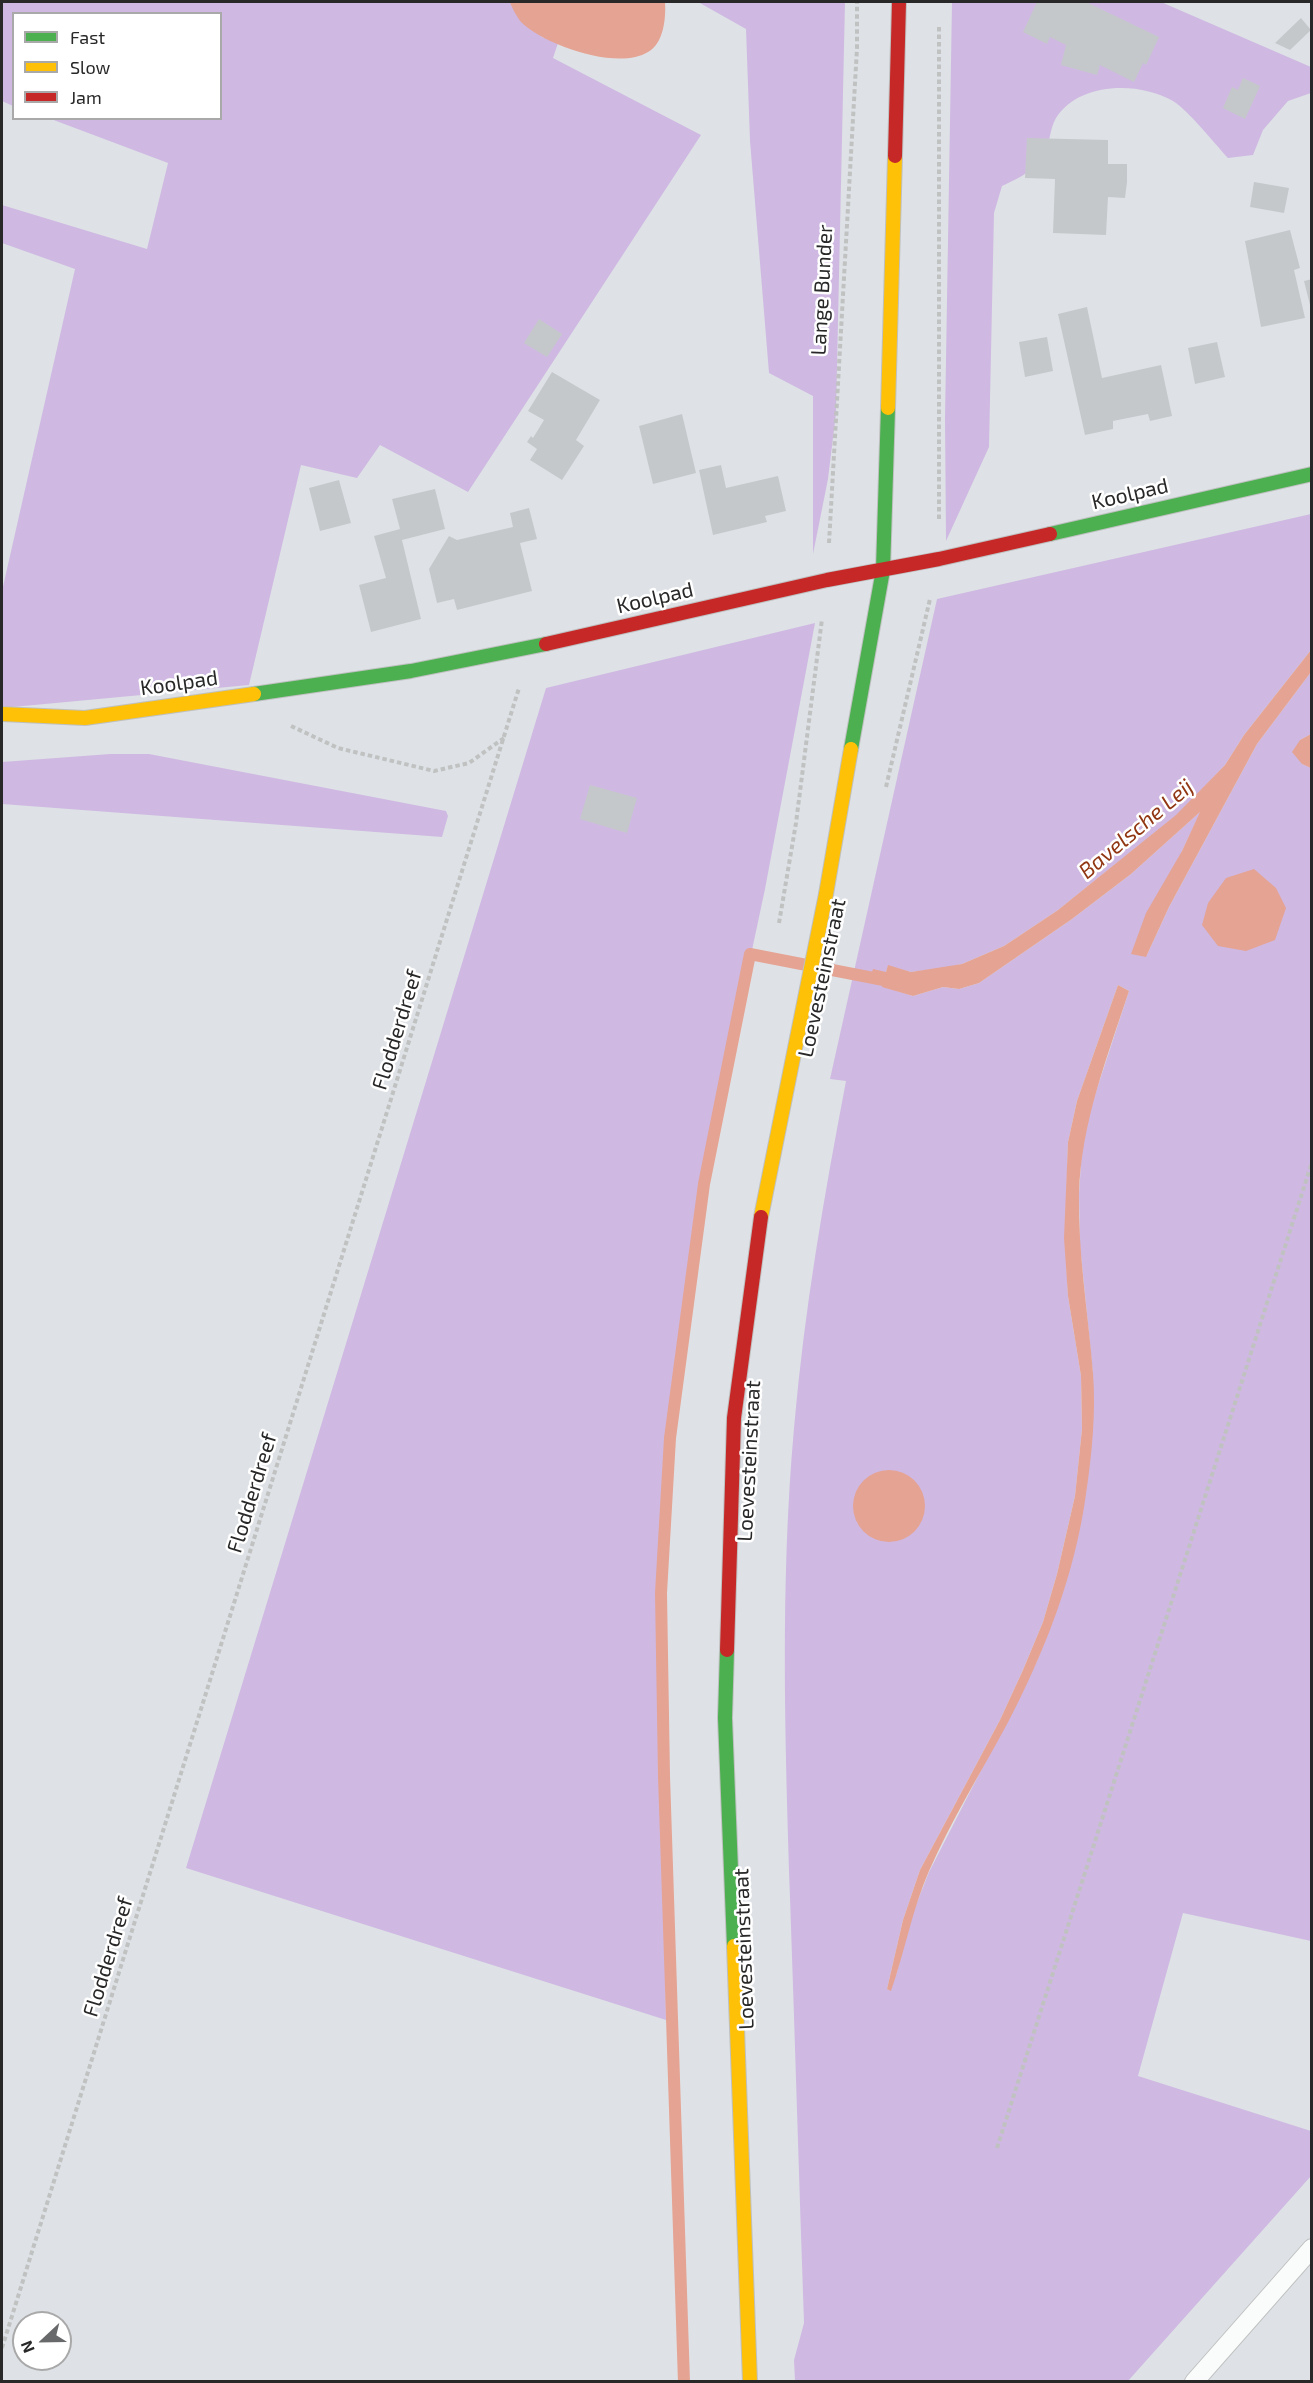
<!DOCTYPE html>
<html>
<head>
<meta charset="utf-8">
<style>
	body { margin:0 }
	#map { position:relative; width:1313px; height:2383px; overflow:hidden; background:#dee2e6; font-family:"Exo 2",sans-serif }
	canvas { display:block }
	.frame { position:absolute; inset:0; border:3px solid #282828; pointer-events:none }
	.legend { position:absolute; left:12px; top:12px; width:210px; height:108px; box-sizing:border-box; background:#fff; border:2px solid #a9a9a9; margin:0; padding:8px 10px; list-style:none; font-size:18px; color:#282828 }
	.legend li { display:flex; align-items:center; gap:12px; height:30px }
	.legend b { width:30px; border:2px solid #a9a9a9 }
	.north { position:absolute; left:12px; top:2311px; width:60px; height:60px; box-sizing:border-box; background:#fff; border:2px solid #a9a9a9; border-radius:50%; rotate:248deg; font-size:16px; font-weight:700; line-height:24px; text-align:center; color:#282828 }
	.north::after { content:''; display:block; margin:auto; width:21px; height:27px; background:#68696a; clip-path:polygon(50% 0,100% 100%,50% 72%,0 100%) }
</style>
</head>
<body>
<div id="map">
<canvas width="1313" height="2383"></canvas>
<div class="frame"></div>
<ul class="legend">
<li><b style="height:8px;background:#4caf50"></b>Fast</li>
<li><b style="height:8px;background:#ffc107"></b>Slow</li>
<li><b style="height:8px;background:#c62828"></b>Jam</li>
</ul>
<div class="north">N</div>
</div>
<script>
const g = document.querySelector('canvas').getContext('2d');
g.lineJoin = 'round';
function paint(path, color) { g.fillStyle = color; g.fill(path, 'evenodd'); }
function stroke(path, color, width, dash) { g.strokeStyle = color; g.lineWidth = width; g.lineCap = dash ? 'butt' : 'round'; g.setLineDash(dash || []); g.stroke(path); }
function write(font, color, halo, rows, align = 'center') {
  g.font = font + ' "Exo 2",sans-serif'; g.lineWidth = 5; g.setLineDash([]); g.textBaseline = 'middle'; g.strokeStyle = halo; g.fillStyle = color; for (const [text, x, y, turn = 0] of rows) {
    g.save(); g.translate(x, y); g.rotate((+turn || 0) * Math.PI / 180); g.textAlign = isNaN(turn) ? turn : align; if (halo) g.strokeText(text, 0, 0); g.fillText(text, 0, 0); g.restore();
  }
}
paint(new Path2D(`
	M 2,2 L 510,2 L 542,37 L 558,43 L 553,58 L 701,135 L 468,492 L 380,445 L 357,478 L 301,465 L 249,685 L 2,708 L 2,591 L 75,269 L 2,243 L 2,205 L 147,249 L 168,163 L 51,119 L 220,118 L 220,14 L 14,14 L 13,106 L 2,101 Z
	M 698,2 L 845,2 L 836,413 L 828,479 L 813,554 L 813,396 L 769,373 L 750,141 L 746,29 Z
	M 952,2 L 1161,2 L 1311,67 L 1311,93 L 1288,101 L 1263,130 L 1253,155 L 1228,158 C 1215,144 1188,110 1173,101 C 1138,81 1079,82 1056,118 C 1050,128 1050,142 1045,153 C 1037,170 1017,179 1002,186 L 994,213 L 989,447 L 946,541 L 945,418 Z
	M 1311,514 L 1311,650 L 1244,735 L 1225,765 L 1177,815 L 1058,910 L 1004,946 L 962,964 L 943,968 L 911,972 L 888,966 L 886,972 L 872,975 L 885,978 L 882,986 L 913,996 L 943,987 L 959,989 L 979,983 L 1072,919 L 1131,874 L 1201,811 L 1182,851 L 1146,957 L 1169,907 L 1257,744 L 1311,672 L 1311,734 L 1300,740 L 1302,764 L 1312,768 L 1311,1941 L 1183,1913 L 1138,2076 L 1311,2131 L 1311,2176 L 1128,2381 L 795,2381 L 794,2360 L 804,2323 C 799,2181 795,2040 790,1898 C 785,1741 780,1584 794,1428 C 804,1311 824,1196 846,1081 L 830,1079 L 937,599 ZM 1118,985 L 1129,991 L 1091,1107 L 1082,1149 L 1079,1194 L 1080,1245 L 1093,1374 L 1067,1578 L 1037,1661 L 929,1872 L 910,1920 L 897,1972 L 890,1990 L 887,1989 L 903,1920 L 920,1870 L 1000,1720 L 1023,1670 L 1043,1622 L 1057,1574 L 1075,1496 L 1082,1429 L 1081,1376 L 1068,1296 L 1065,1238 L 1068,1142 L 1077,1101 Z
	M 815,623 L 765,889 L 725,1077 L 696,1235 L 674,1384 L 664,1545 L 661,1649 L 666,2020 L 186,1868 L 546,688 Z
	M 110,754 L 149,754 L 446,811 L 448,816 L 442,837 L 2,804 L 2,762 Z`), '#cfb9e2');
paint(new Path2D(`
	M 510,2 L 665,2 C 666,18 664,43 648,52 C 618,71 544,45 521,22 C 517,17 512,8 510,2 Z
	M 1311,650 L 1311,672 L 1257,744 L 1169,907 L 1146,957 L 1131,954 L 1146,913 L 1182,851 L 1200,812 L 1131,874 L 1072,919 L 979,983 L 959,989 L 943,987 L 913,996 L 882,987 L 885,978 L 871,975 L 873,969 L 886,972 L 888,965 L 911,972 L 962,964 L 1004,946 L 1058,910 L 1176,815 L 1225,765 L 1244,735 Z
	M 1311,734 L 1311,768 L 1302,764 L 1292,752 L 1300,740 Z
	M 1254,869 L 1276,888 L 1286,908 L 1275,940 L 1246,951 L 1218,946 L 1202,925 L 1208,903 L 1226,878 Z
	M 1118,985 L 1129,991 C 1107,1058 1081,1123 1079,1194 C 1078,1254 1088,1313 1093,1373 C 1096,1412 1092,1454 1086,1494 C 1075,1575 1044,1654 1006,1726 C 980,1774 951,1821 929,1871 C 912,1910 905,1951 891,1991 L 887,1989 L 903,1920 L 920,1870 L 1000,1720 L 1023,1670 L 1043,1622 L 1057,1574 L 1075,1496 L 1082,1429 L 1081,1376 L 1068,1296 L 1064,1238 L 1068,1142 L 1077,1101 Z
	M853 1506a36 36 0 1 1 72 0a36 36 0 1 1-72 0Z`), '#e5a393');
stroke(new Path2D(`
	M 684,2382 L 664,1776 L 661,1593 L 670,1438 L 704,1184 L 750,954 L 899,983`), '#e5a393', 12);
paint(new Path2D(`
	M 1037,2 L 1086,2 L 1159,37 L 1146,65 L 1143,63 L 1134,82 L 1100,65 L 1097,75 L 1061,65 L 1066,45 L 1050,37 L 1047,44 L 1023,32 Z
	M 1301,18 L 1311,30 L 1290,50 L 1275,43 Z
	M 1243,78 L 1260,86 L 1245,119 L 1223,108 L 1232,87 L 1238,90 Z
	M 1027,138 L 1108,140 L 1108,164 L 1127,164 L 1127,182 L 1125,198 L 1108,197 L 1106,235 L 1053,233 L 1055,179 L 1025,178 Z
	M 1254,182 L 1289,188 L 1284,213 L 1250,207 Z
	M 1290,230 L 1300,268 L 1294,270 L 1305,318 L 1261,327 L 1245,241 Z
	M 1312,279 L 1312,309 L 1311,309 L 1304,281 Z
	M 1087,307 L 1102,378 L 1161,365 L 1172,416 L 1150,421 L 1148,414 L 1113,421 L 1113,429 L 1085,435 L 1058,314 Z
	M 539,319 L 562,334 L 547,357 L 524,343 Z
	M 1047,337 L 1053,371 L 1025,377 L 1019,342 Z
	M 1217,342 L 1225,377 L 1195,384 L 1188,348 Z
	M 552,372 L 600,400 L 576,440 L 584,446 L 562,480 L 530,460 L 537,449 L 527,442 L 531,436 L 533,438 L 544,420 L 528,411 Z
	M 682,414 L 696,473 L 653,484 L 639,426 Z
	M 721,465 L 726,488 L 778,476 L 786,511 L 765,516 L 767,522 L 713,535 L 699,470 Z
	M 339,480 L 351,523 L 320,531 L 309,488 Z
	M 435,489 L 445,529 L 402,540 L 421,619 L 371,632 L 359,585 L 386,578 L 374,536 L 400,529 L 392,499 Z
	M 529,508 L 537,539 L 520,543 L 532,591 L 457,610 L 454,599 L 437,603 L 429,569 L 449,536 L 457,540 L 513,527 L 510,513 Z
	M 590,785 L 637,798 L 627,833 L 580,819 Z`), '#c5c8cb');
const lane = new Path2D(`
	M 1194,2382 L 1312,2248`);
const fast = new Path2D(`
	M 1050,534 L 1312,474
	M 254,694 L 411,671 L 546,644
	M 851,749 L 883,570 L 888,408
	M 727,1650 L 725,1718 L 734,1946`);
const slow = new Path2D(`
	M 888,408 L 895,156
	M 2,714 L 85,718 L 254,694
	M 761,1217 L 826,894 L 851,749
	M 734,1946 L 750,2382`);
const jam = new Path2D(`
	M 895,156 L 899,2
	M 546,644 L 827,580 L 939,559 L 1050,534
	M 727,1650 L 734,1418 L 761,1217`);
stroke(lane, '#bfc0c0', 20);
stroke(fast, '#bfc0c0', 16);
stroke(slow, '#bfc0c0', 16);
stroke(jam, '#bfc0c0', 16);
stroke(new Path2D(`
	M 939,27 L 939,521
	M 829,543 L 857,48 L 857,2
	M 291,726 L 338,748 L 434,771 L 469,763 L 504,738
	M 886,787 L 930,599
	M 779,923 L 796,823 L 822,619
	M 997,2148 L 1312,1162
	M 2,2348 L 519,688`), '#c0c1c1', 4, [4.5, 3]);
stroke(lane, '#fafbfb', 18);
stroke(fast, '#4caf50', 14);
stroke(slow, '#ffc107', 14);
stroke(jam, '#c62828', 14);
write('21px', '#282828', '#fff', [
	["Lange Bunder",822,290,-87],
	["Koolpad",1130,494,-13],
	["Koolpad",655,598,-13],
	["Koolpad",179,683,-8],
	["Loevesteinstraat",822,978,-78],
	["Flodderdreef",397,1030,-73],
	["Loevesteinstraat",749,1461,-87],
	["Flodderdreef",252,1493,-73],
	["Loevesteinstraat",744,1949,-92],
	["Flodderdreef",108,1957,-73]
]);
write('italic 22px', '#913613', '#fff', [
	["Bavelsche Leij",1136,829,-40]
]);
</script>
</body>
</html>
